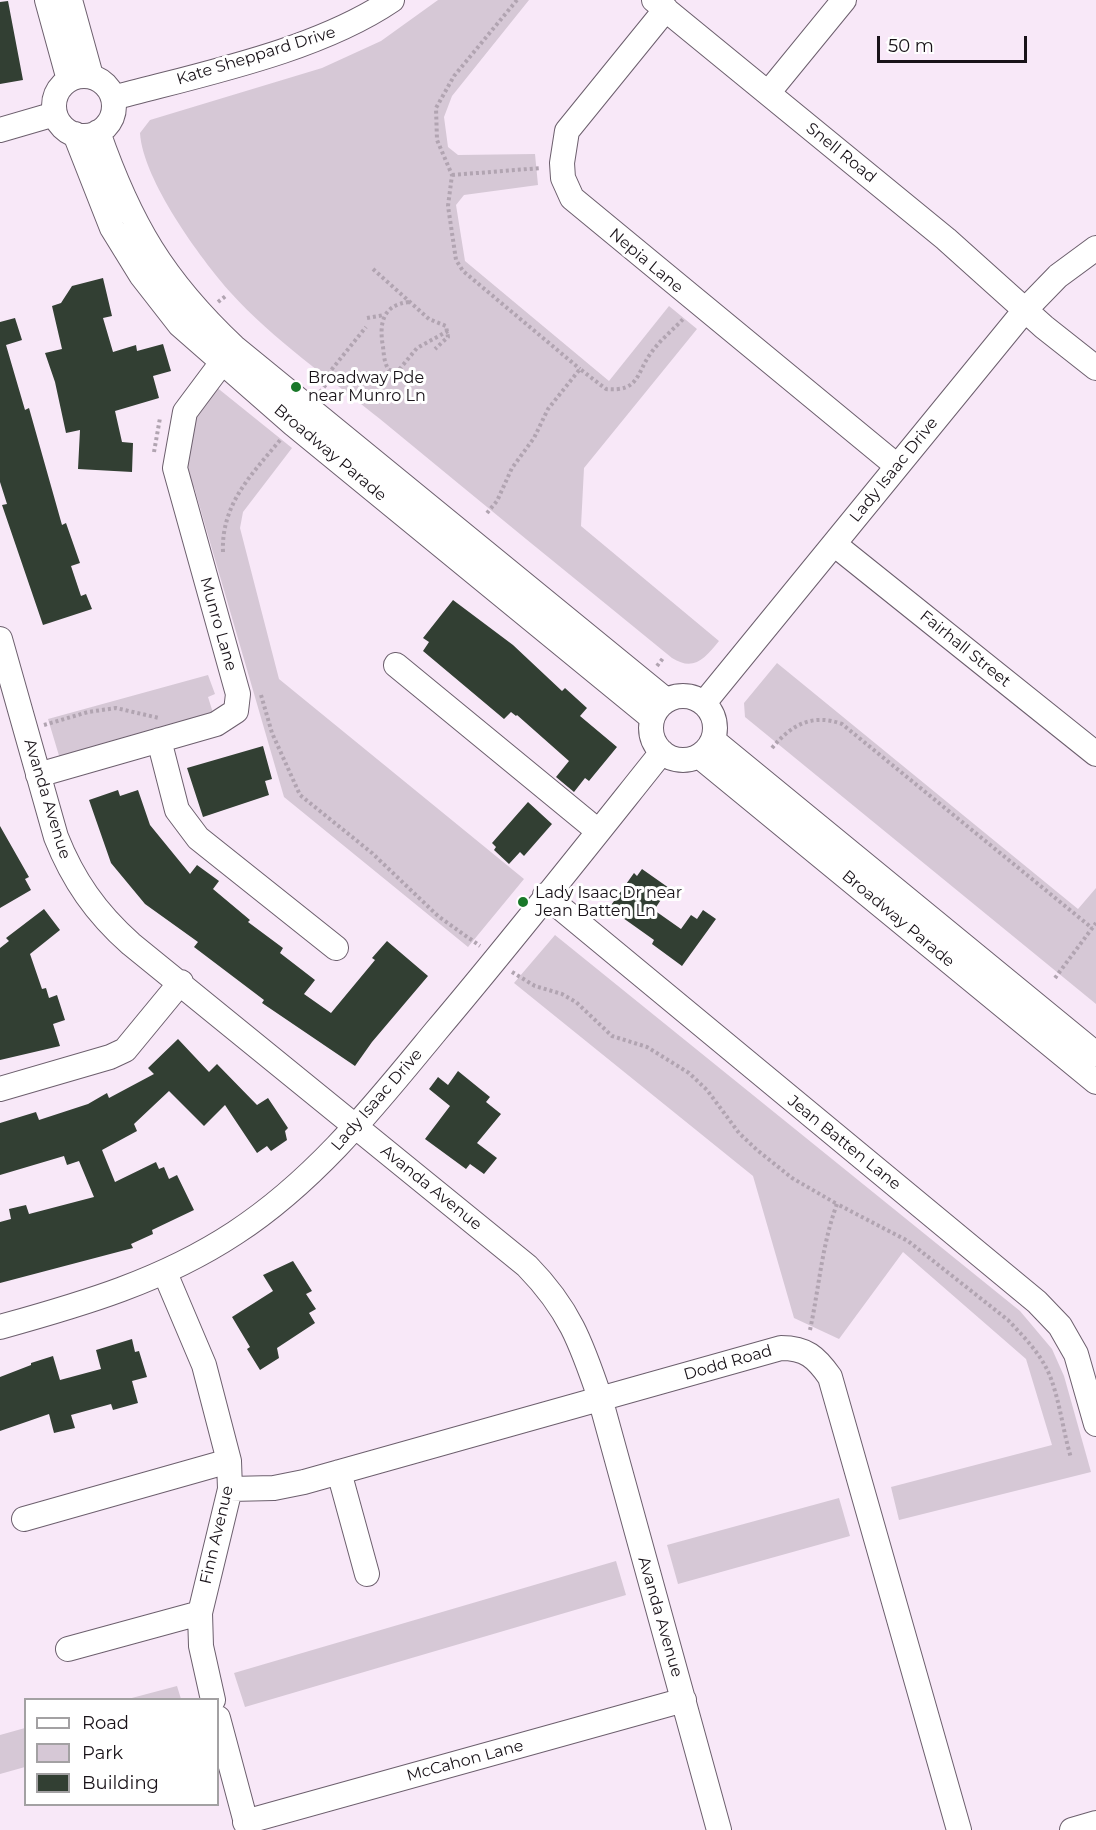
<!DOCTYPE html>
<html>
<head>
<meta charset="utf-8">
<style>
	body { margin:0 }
	#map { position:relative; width:1096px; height:1830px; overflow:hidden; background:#f8e8f8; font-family:Montserrat,sans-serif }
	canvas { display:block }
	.legend { position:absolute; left:24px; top:1698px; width:195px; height:108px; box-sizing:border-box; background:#fff; border:2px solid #a3a1a3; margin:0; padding:8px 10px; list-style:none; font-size:18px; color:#191319 }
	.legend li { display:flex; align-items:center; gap:12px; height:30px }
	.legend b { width:30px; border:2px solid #a3a1a3 }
	.scale { position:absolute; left:877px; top:36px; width:150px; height:27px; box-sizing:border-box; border:3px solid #191319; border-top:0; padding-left:8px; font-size:18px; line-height:21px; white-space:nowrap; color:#191319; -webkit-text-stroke:4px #fff; paint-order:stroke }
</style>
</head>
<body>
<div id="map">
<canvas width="1096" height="1830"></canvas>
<ul class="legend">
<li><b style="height:8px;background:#fff"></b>Road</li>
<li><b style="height:16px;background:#d6c8d6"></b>Park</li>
<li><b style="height:16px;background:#323f33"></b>Building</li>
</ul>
<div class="scale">50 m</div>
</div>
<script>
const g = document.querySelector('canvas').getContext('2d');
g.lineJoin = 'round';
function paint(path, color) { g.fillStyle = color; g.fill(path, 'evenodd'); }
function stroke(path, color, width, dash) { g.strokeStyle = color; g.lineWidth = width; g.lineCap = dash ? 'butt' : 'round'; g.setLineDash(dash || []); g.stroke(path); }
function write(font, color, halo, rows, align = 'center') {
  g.font = font + ' Montserrat,sans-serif'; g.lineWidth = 6; g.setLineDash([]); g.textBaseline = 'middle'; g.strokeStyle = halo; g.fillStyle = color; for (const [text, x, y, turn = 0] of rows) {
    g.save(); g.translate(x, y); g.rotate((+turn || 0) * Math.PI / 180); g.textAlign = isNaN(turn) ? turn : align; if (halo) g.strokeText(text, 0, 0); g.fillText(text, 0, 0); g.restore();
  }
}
paint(new Path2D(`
	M 438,0 L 529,0 L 452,96 L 444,117 L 448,147 L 458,155 L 535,154 L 538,185 L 464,195 L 456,205 L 465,261 L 609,381 L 669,306 L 697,329 L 584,468 L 581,526 L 719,641 C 705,658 694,672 672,658 C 575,579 477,499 380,419 C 332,380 272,339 231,293 C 200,258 143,180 140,133 L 150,120 L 322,68 L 381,41 Z
	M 215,386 L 292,448 L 243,512 L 240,528 L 279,679 L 524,879 L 468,947 L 284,797 L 194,487 L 188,489 C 179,436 186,428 215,386 Z
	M 777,663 L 1078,909 L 1096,888 L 1096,1004 L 745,717 L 744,703 Z
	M 208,675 L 215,694 L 208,697 L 214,716 L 60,759 L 48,719 Z
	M 555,935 L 1020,1311 L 1052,1349 L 1064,1376 L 1091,1472 L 899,1520 L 891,1487 L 1052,1445 L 1026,1359 L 903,1252 L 839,1339 L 794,1318 L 753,1176 L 514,983 Z
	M 839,1498 L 850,1536 L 678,1584 L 667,1545 Z
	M 616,1561 L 626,1595 L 245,1707 L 234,1673 Z
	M 177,1686 L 181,1699 L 128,1699 Z
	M 25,1728 L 25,1767 L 0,1774 L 0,1735 Z`), '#d6c8d6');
paint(new Path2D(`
	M 8,1 L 23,80 L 0,84 L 0,2 Z
	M 103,278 L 112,316 L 103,318 L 113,352 L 136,345 L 137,351 L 163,344 L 171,371 L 153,376 L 159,398 L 115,411 L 122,442 L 133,443 L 132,472 L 78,469 L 80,430 L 66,433 L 55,382 L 45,353 L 62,349 L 52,306 L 61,303 L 72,286 Z
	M 15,318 L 22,340 L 6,345 L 25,410 L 29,408 L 62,525 L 66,523 L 80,563 L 71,566 L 81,596 L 86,594 L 92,609 L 43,625 L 2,505 L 7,504 L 0,482 L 0,322 Z
	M 453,600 L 513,645 L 562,691 L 565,688 L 587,708 L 580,716 L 617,747 L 589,781 L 585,778 L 574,792 L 556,777 L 569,761 L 517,715 L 516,716 L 511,712 L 504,719 L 423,651 L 429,642 L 423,638 Z
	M 263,746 L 272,779 L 265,781 L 269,795 L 203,817 L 187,768 Z
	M 118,790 L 120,796 L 138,790 L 150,825 L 190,874 L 197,865 L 219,881 L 213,889 L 250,920 L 248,922 L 283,948 L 280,953 L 315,980 L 304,994 L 331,1013 L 375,960 L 372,958 L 387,941 L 428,976 L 372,1042 L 355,1066 L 262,1003 L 264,1000 L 194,947 L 198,942 L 145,904 L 111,863 L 89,800 Z
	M 528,802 L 552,824 L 524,856 L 520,852 L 509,864 L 494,850 L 496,847 L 492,843 Z
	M 0,826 L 29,877 L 25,879 L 31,890 L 0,908 Z
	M 642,869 L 669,888 L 654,910 L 681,929 L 691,915 L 697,919 L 703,910 L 716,919 L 682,966 L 652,944 L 654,940 L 609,908 L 634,873 L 637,876 Z
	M 44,909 L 60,930 L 30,954 L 42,989 L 46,988 L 49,998 L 57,995 L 65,1020 L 53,1024 L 60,1046 L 0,1060 L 0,948 L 9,941 L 6,938 Z
	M 178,1039 L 209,1072 L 217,1064 L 257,1105 L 268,1098 L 288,1128 L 285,1131 L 287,1140 L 271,1151 L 267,1146 L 257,1153 L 225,1105 L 204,1126 L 169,1091 L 134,1124 L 137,1131 L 102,1150 L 115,1182 L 156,1162 L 159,1169 L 164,1167 L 169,1179 L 177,1175 L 194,1210 L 152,1230 L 153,1234 L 131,1244 L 133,1248 L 0,1283 L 0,1222 L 11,1219 L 9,1209 L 26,1205 L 29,1214 L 94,1197 L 79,1161 L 67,1165 L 64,1156 L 0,1175 L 0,1123 L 36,1112 L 39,1120 L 88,1104 L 107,1093 L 109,1098 L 154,1074 L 148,1068 Z
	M 458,1071 L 490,1097 L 486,1102 L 501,1114 L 477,1143 L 497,1158 L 484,1174 L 470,1164 L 466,1169 L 425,1139 L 450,1106 L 429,1089 L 438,1077 L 448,1085 Z
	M 293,1261 L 312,1291 L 306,1294 L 316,1309 L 309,1313 L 315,1323 L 277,1348 L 279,1358 L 260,1370 L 247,1349 L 250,1347 L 232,1317 L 273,1291 L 263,1275 Z
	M 132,1339 L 135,1352 L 139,1351 L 147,1377 L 132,1381 L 138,1403 L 113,1410 L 111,1404 L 71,1415 L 75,1428 L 54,1433 L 49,1414 L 0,1431 L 0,1377 L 31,1365 L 31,1363 L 53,1356 L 60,1380 L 101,1369 L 96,1350 Z`), '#323f33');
const minor = new Path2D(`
	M 47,0 L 69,80
	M 70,0 L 91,76
	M 654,0 L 946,239 L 1044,327 L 1096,368
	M 666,9 L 567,131 L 562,163 L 563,178 L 572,198 L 897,466
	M54 106a30 30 0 1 1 60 0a30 30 0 1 1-60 0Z
	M 768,93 L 844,0
	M 113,98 C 202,74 317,51 392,0
	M 0,130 L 55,114
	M 98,132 C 130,224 163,280 234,347 L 666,700
	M 75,134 L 112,228 L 141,275 L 180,325 L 293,424 L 652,718
	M 834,544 L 1096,754
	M 0,639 L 56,837 C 73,880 96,913 131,944 L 527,1266 C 569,1309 581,1342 600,1398 L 719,1830
	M 396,665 L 598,831
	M651 728a32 32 0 1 1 64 0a32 32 0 1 1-64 0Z
	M 704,703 L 1025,310 L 1058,276 L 1096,248
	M 159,740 L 177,810 L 198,838 L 336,948
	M 713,740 L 1096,1054
	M 699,756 L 1096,1082
	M 38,775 L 216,724 L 236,711 L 238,694 L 175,468 L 185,412 L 232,349
	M 545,895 L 1037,1302 L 1060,1326 L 1076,1354 L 1096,1424
	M 0,1089 L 110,1057 L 125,1050 L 181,982
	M 165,1273 L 204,1365 L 229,1461 L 230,1489 L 200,1613 L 201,1646 L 213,1700
	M 0,1327 C 83,1304 162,1281 235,1233 C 316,1180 375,1105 436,1031 C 513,940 587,846 662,752
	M 339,1472 L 367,1574
	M 230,1489 L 274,1488 L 304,1482 L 781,1348 C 806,1348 816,1357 830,1377 L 959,1830
	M 24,1519 L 229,1461
	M 68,1649 L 200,1613
	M 218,1718 L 248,1830
	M 245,1822 L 684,1700
	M 1072,1830 L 1096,1823`);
stroke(minor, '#6c5f6d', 26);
stroke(new Path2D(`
	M 517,0 L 454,76 L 436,108 L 437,140 L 452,175 L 448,206 L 456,260 L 463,271 L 580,369
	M 452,175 L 541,168
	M 373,269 L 429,319 L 446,326 L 448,337 L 435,349
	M 218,302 L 227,295
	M 409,302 C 382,305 379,324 383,347 C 384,355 384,363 389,370 L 398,371 L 417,348 L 448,331
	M 367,318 L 384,315
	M 324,379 L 366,327
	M 320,392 L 328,382
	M 154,452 L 160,418
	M 487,513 L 497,501 L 512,468 L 534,438 L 548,409 L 580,369 L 606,389 C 640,392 636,373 651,353 C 660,340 674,329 684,318
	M 223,552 C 221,504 252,474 281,439
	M 657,666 L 664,657
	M 261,695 L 272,733 L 300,795 L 372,853 L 438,916 L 480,946
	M 44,725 L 88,712 L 116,708 L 159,718
	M 772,748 C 791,725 812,713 842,724 L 1092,928
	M 512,972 L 535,986 L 562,994 L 576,1002 L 612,1036 L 647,1047 L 689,1073 L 707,1090 L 739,1133 L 757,1150 L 792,1178 L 837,1204
	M 1055,978 L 1096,923
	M 810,1330 C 819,1288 822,1244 837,1204 L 908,1241 L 1008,1320 C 1024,1337 1041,1354 1050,1376 C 1060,1402 1063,1431 1071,1458`), '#b1a4b1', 4, [3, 3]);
stroke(minor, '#fff', 24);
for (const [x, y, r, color] of [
	[296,387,6,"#197829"],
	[523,902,6,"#197829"]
]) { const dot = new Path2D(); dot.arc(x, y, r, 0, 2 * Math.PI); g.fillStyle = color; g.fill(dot); stroke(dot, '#fff', 2); }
write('16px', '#191319', '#fff', [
	["Kate Sheppard Drive",256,56,-17],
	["Snell Road",841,153,39],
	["Nepia Lane",646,261,40],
	["Broadway Parade",330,453,40],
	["Lady Isaac Drive",894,470,-51],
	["Munro Lane",218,624,74],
	["Fairhall Street",965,649,39],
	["Avanda Avenue",47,799,73],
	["Broadway Parade",898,919,40],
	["Lady Isaac Drive",377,1100,-49],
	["Jean Batten Lane",844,1143,39],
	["Avanda Avenue",431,1188,39],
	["Dodd Road",728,1363,-16],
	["Finn Avenue",217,1535,-77],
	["Avanda Avenue",660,1617,74],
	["McCahon Lane",465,1761,-15]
]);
write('16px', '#191319', '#fff', [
	["Broadway Pde",308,378],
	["near Munro Ln",308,396],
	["Lady Isaac Dr near",535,893],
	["Jean Batten Ln",535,911]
], 'left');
</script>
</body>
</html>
